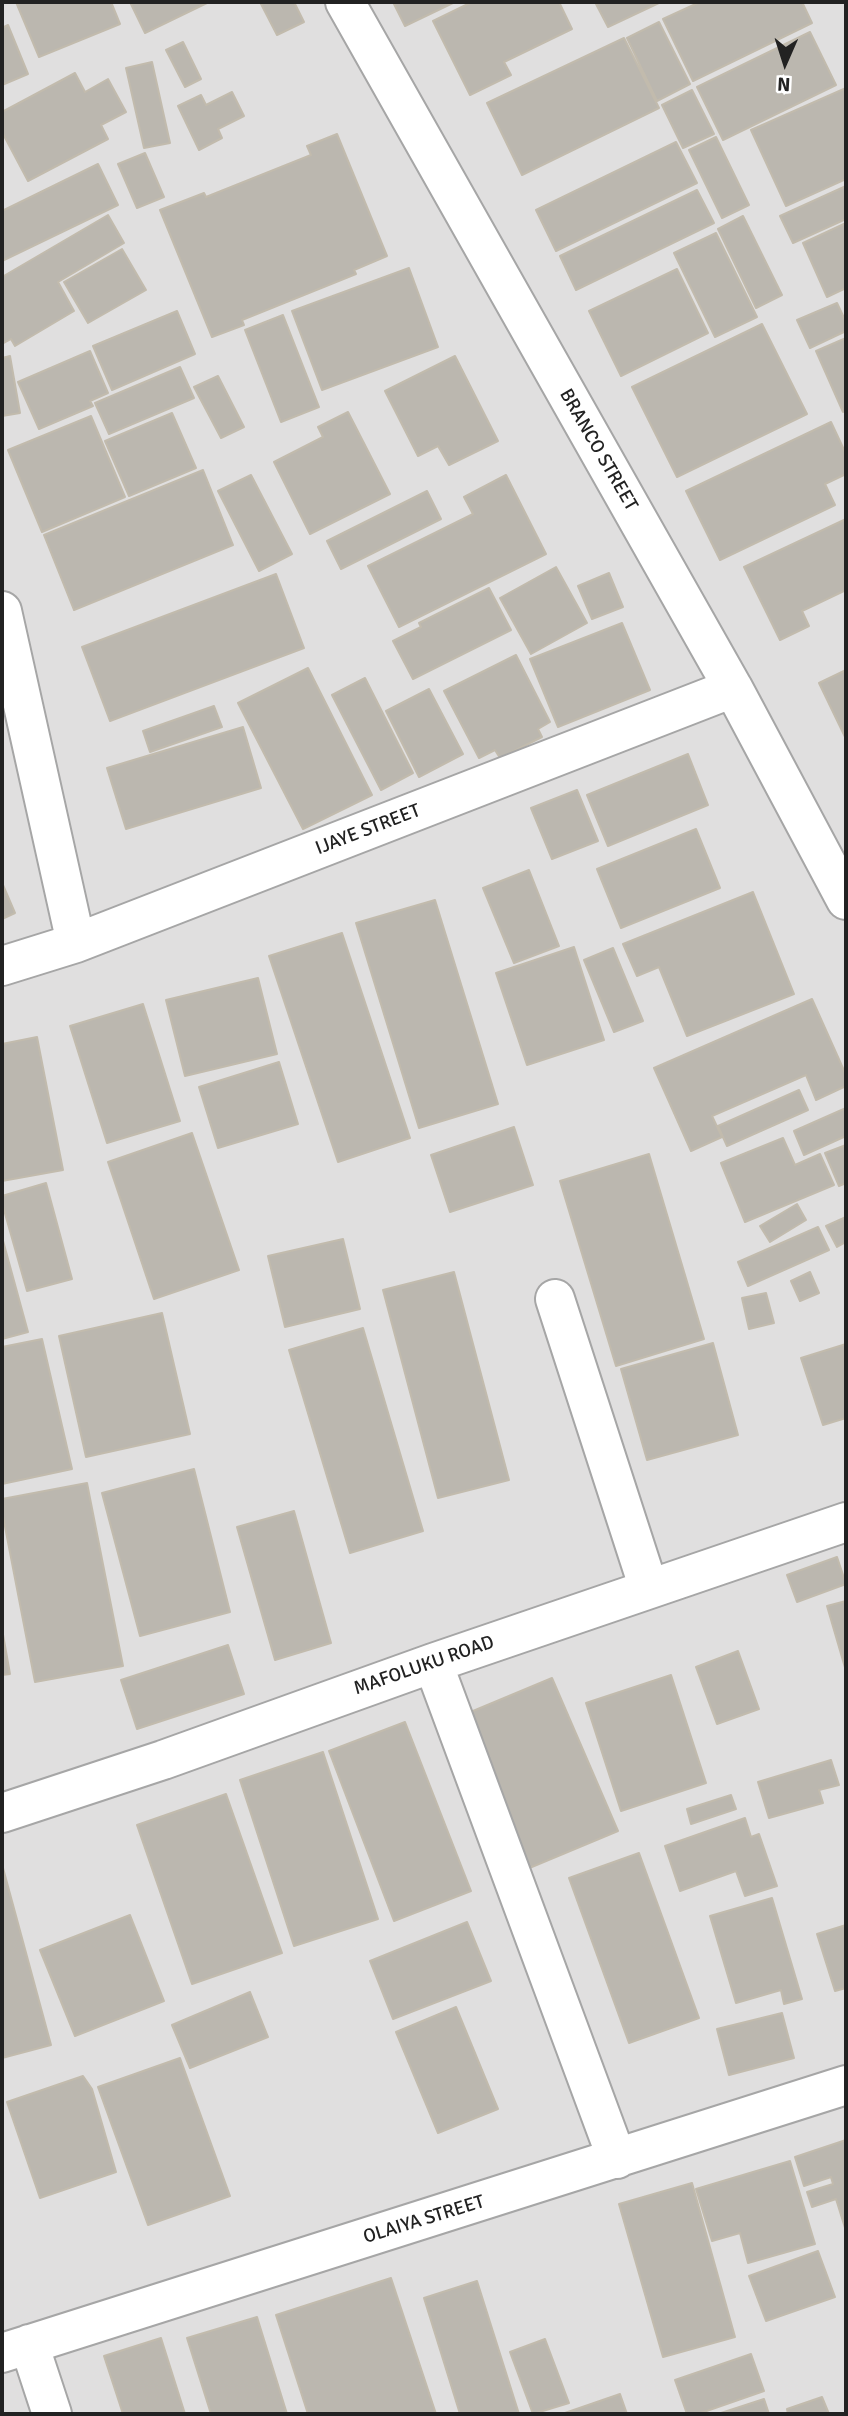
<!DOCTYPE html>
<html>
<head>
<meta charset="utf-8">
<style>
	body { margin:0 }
	#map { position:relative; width:848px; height:2416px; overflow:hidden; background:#f1f0ea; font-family:Signika,sans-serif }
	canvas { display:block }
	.frame { position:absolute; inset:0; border:4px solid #222; pointer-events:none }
	.north { position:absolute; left:750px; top:28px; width:70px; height:70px; -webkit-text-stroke:5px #fff; paint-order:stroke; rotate:183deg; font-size:19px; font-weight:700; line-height:28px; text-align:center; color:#222 }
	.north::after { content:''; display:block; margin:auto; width:24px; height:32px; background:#222; clip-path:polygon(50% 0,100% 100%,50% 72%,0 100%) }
</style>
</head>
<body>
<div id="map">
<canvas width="848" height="2416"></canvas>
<div class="frame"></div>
<div class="north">N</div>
</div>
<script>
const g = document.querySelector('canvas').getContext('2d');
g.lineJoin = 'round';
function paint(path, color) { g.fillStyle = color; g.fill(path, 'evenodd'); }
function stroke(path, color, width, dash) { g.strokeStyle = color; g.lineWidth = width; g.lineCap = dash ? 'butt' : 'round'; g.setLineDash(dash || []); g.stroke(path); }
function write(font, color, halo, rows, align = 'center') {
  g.font = font + ' Signika,sans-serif'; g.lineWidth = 5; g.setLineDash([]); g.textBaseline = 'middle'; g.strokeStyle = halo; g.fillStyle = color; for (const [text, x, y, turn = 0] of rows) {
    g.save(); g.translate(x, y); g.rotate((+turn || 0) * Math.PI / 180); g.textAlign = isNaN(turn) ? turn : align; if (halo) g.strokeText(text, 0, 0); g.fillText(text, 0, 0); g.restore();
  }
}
paint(new Path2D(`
	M 2,2 L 846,2 L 846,2414 L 2,2414 Z`), '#e0dfdf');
const building = new Path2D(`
	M 16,2 L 111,2 L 120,24 L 39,57 Z
	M 130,2 L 209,2 L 145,33 Z
	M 260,2 L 294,2 L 304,22 L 277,35 Z
	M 393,2 L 455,2 L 405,26 Z
	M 472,2 L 559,2 L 572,29 L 504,62 L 511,75 L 470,95 L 433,21 Z
	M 595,2 L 661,2 L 608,27 Z
	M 700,2 L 802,2 L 812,23 L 693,81 L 663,19 Z
	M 659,22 L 690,84 L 657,101 L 627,38 Z
	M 8,25 L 28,74 L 2,85 L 2,28 Z
	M 810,32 L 836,85 L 723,140 L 697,87 Z
	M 624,38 L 659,108 L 522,175 L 487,103 Z
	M 183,42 L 201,79 L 185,87 L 166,50 Z
	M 152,62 L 170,143 L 144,148 L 126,68 Z
	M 75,73 L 85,92 L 108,79 L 126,112 L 101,125 L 108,139 L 28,181 L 2,132 L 2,112 Z
	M 846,88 L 846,179 L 786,206 L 751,130 Z
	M 692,90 L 714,134 L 683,148 L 662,105 Z
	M 232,92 L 244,116 L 218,129 L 222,138 L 199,150 L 178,106 L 201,95 L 206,105 Z
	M 337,134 L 387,256 L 354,270 L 356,274 L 242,320 L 244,325 L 212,337 L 160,210 L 204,193 L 206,197 L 311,155 L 307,146 Z
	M 716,137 L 749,205 L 722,218 L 689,150 Z
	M 676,142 L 697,183 L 556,251 L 536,210 Z
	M 145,153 L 164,197 L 137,208 L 118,164 Z
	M 98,164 L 118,205 L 2,261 L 2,211 Z
	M 846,186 L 846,219 L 793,243 L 780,216 Z
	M 697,190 L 714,223 L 576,290 L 560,256 Z
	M 108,215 L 124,243 L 58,282 L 74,311 L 15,346 L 11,339 L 2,344 L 2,277 Z
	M 743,216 L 782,295 L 756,308 L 718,229 Z
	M 846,223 L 846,288 L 827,297 L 803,243 Z
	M 716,233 L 757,317 L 715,337 L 674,253 Z
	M 122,249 L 146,290 L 88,323 L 64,282 Z
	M 409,268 L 438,347 L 322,390 L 292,311 Z
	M 677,269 L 708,333 L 621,376 L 589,311 Z
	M 837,303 L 846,322 L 846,331 L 810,348 L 797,320 Z
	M 177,311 L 195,354 L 112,390 L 93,346 Z
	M 283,315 L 319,407 L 281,422 L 245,330 Z
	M 762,324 L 807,414 L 677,477 L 632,387 Z
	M 846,338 L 846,410 L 843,412 L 816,351 Z
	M 90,351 L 108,393 L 90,401 L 93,406 L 39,429 L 18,382 Z
	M 10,356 L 20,413 L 2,416 L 2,358 Z
	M 455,356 L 498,441 L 449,465 L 438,446 L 418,456 L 385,391 Z
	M 180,367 L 194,398 L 109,434 L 95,403 Z
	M 218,376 L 244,427 L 221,438 L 194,387 Z
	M 348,412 L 390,494 L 310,534 L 274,462 L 323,437 L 318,427 Z
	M 172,413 L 196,468 L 129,496 L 105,441 Z
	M 91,416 L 125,497 L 42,532 L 8,450 Z
	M 831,422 L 846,454 L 846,474 L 825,484 L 835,505 L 720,560 L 686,491 Z
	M 203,470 L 233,545 L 74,610 L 44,535 Z
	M 251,475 L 292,554 L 259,571 L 218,491 Z
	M 506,475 L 546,554 L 399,627 L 368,566 L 473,514 L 464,497 Z
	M 427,491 L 441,519 L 341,569 L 327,541 Z
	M 846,519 L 846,590 L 802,611 L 809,626 L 780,640 L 744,567 Z
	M 556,567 L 587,623 L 531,654 L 500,598 Z
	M 609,573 L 623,607 L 592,619 L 578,586 Z
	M 276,574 L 304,648 L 110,721 L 82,647 Z
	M 489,588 L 511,630 L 413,679 L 393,641 L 421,627 L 419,623 Z
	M 622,623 L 650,690 L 558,727 L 530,659 Z
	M 516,655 L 550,722 L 538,729 L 542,737 L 500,758 L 495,750 L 479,758 L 444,691 Z
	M 308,668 L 372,795 L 303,829 L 238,703 Z
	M 846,670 L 846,739 L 819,683 Z
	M 365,678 L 413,773 L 381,790 L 332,695 Z
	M 429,689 L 463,754 L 419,777 L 386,711 Z
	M 214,706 L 222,727 L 150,752 L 143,731 Z
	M 243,727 L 261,788 L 126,829 L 107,768 Z
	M 688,754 L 708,805 L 608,846 L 587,795 Z
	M 577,790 L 598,841 L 552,859 L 531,808 Z
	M 696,829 L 720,888 L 621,928 L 597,869 Z
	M 529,870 L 559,946 L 514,963 L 483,888 Z
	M 3,885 L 15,913 L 2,919 L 2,886 Z
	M 753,892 L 794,994 L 687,1036 L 659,967 L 637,976 L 623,944 Z
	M 435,900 L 498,1104 L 419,1128 L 356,923 Z
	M 342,933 L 410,1138 L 338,1162 L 269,956 Z
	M 574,947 L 604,1040 L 527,1065 L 496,973 Z
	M 613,948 L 643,1021 L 614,1032 L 584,960 Z
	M 258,978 L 277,1054 L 185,1076 L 166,1000 Z
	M 812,999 L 846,1075 L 846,1086 L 816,1100 L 806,1075 L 712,1116 L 722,1137 L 691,1151 L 654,1068 Z
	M 143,1004 L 180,1121 L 107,1143 L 70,1026 Z
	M 37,1037 L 63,1170 L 2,1181 L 2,1044 Z
	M 279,1062 L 298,1124 L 218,1148 L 199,1087 Z
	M 799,1090 L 808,1110 L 727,1146 L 718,1126 Z
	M 846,1108 L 846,1136 L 804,1155 L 794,1131 Z
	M 514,1127 L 533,1185 L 450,1212 L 431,1155 Z
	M 192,1133 L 239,1270 L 154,1299 L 108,1162 Z
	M 783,1138 L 795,1165 L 820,1154 L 834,1185 L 745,1222 L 721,1163 Z
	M 846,1145 L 846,1183 L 839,1186 L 825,1153 Z
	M 649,1154 L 704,1339 L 616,1366 L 560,1181 Z
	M 46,1183 L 72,1279 L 27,1291 L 2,1203 L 2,1196 Z
	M 797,1204 L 806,1220 L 770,1242 L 760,1226 Z
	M 846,1217 L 846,1242 L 837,1247 L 826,1226 Z
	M 818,1227 L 829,1250 L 748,1286 L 738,1262 Z
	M 2,1237 L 28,1332 L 2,1339 Z
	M 343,1239 L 360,1309 L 285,1327 L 268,1256 Z
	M 454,1272 L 509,1480 L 438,1498 L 383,1290 Z
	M 810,1272 L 819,1293 L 800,1301 L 791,1281 Z
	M 766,1293 L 774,1323 L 749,1329 L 742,1298 Z
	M 162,1313 L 190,1434 L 86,1457 L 59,1336 Z
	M 363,1328 L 423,1531 L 350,1553 L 289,1350 Z
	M 42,1339 L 72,1469 L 2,1484 L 2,1347 Z
	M 713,1343 L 738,1435 L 647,1460 L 621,1369 Z
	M 846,1344 L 846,1418 L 823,1425 L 801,1358 Z
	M 194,1469 L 230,1612 L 140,1636 L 102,1493 Z
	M 87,1483 L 123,1666 L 35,1682 L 2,1511 L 2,1499 Z
	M 294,1511 L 331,1643 L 275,1660 L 237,1527 Z
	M 837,1557 L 846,1584 L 797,1602 L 787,1575 Z
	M 846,1601 L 846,1671 L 827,1606 Z
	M 2,1629 L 10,1674 L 2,1675 Z
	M 228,1645 L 244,1694 L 137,1729 L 121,1680 Z
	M 738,1651 L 759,1709 L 717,1724 L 696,1667 Z
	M 671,1675 L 706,1783 L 621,1811 L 586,1703 Z
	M 552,1678 L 618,1831 L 527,1869 L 461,1716 Z
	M 405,1722 L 471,1891 L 394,1921 L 329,1751 Z
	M 323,1752 L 378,1919 L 294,1946 L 240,1780 Z
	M 831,1760 L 839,1785 L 819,1790 L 823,1803 L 769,1818 L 758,1782 Z
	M 226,1794 L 282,1953 L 192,1984 L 137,1825 Z
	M 731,1795 L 736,1809 L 691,1824 L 687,1809 Z
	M 745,1818 L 751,1837 L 759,1834 L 777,1886 L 745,1896 L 736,1871 L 680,1891 L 665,1846 Z
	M 639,1853 L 699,2018 L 629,2043 L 569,1878 Z
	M 3,1868 L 51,2045 L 2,2058 L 2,1869 Z
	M 772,1898 L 802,1999 L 784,2004 L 781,1990 L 736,2003 L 710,1916 Z
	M 130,1915 L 164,2001 L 75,2036 L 40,1950 Z
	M 467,1922 L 491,1981 L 393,2019 L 370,1961 Z
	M 846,1925 L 846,1988 L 835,1991 L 817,1934 Z
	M 250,1992 L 268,2037 L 190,2068 L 172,2025 Z
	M 456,2007 L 498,2109 L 438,2133 L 396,2032 Z
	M 782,2013 L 794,2058 L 729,2075 L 717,2029 Z
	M 180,2058 L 230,2196 L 148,2225 L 98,2087 Z
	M 83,2076 L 92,2089 L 116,2172 L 40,2198 L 7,2102 Z
	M 846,2140 L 846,2231 L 836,2199 L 812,2207 L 807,2192 L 833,2184 L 831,2177 L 804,2186 L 795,2157 Z
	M 790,2161 L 815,2244 L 748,2263 L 740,2233 L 712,2241 L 696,2189 Z
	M 692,2183 L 735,2337 L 663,2357 L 619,2204 Z
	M 818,2251 L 835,2297 L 766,2321 L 749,2276 Z
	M 391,2278 L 436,2414 L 308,2414 L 276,2315 Z
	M 477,2281 L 519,2414 L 460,2414 L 424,2298 Z
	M 257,2317 L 287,2414 L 211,2414 L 187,2338 Z
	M 161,2338 L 185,2414 L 123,2414 L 104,2356 Z
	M 545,2339 L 569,2403 L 533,2414 L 510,2352 Z
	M 751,2354 L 764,2391 L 698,2414 L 687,2414 L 675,2380 Z
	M 620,2394 L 627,2414 L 562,2414 Z
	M 822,2397 L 829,2414 L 788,2414 L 787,2409 Z
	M 764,2399 L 769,2414 L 718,2414 Z`);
paint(building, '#bbb7af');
stroke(building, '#c2bbad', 2);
const minor = new Path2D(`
	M 345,2 L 733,688 L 846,900
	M 2,611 L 76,943
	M 2,966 L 76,943 L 733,688
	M 555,1299 L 649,1589
	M 433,1663 L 617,2159
	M 2,1813 L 163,1760 L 433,1663 L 846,1522
	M 29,2344 L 52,2414
	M 2,2353 L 846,2085`);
stroke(minor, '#a6a6a6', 42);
stroke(minor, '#fff', 38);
write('19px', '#222', '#fff', [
	["BRANCO STREET",598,450,60],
	["IJAYE STREET",368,830,-21],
	["MAFOLUKU ROAD",424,1666,-19],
	["OLAIYA STREET",424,2220,-17]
]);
</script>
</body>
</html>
